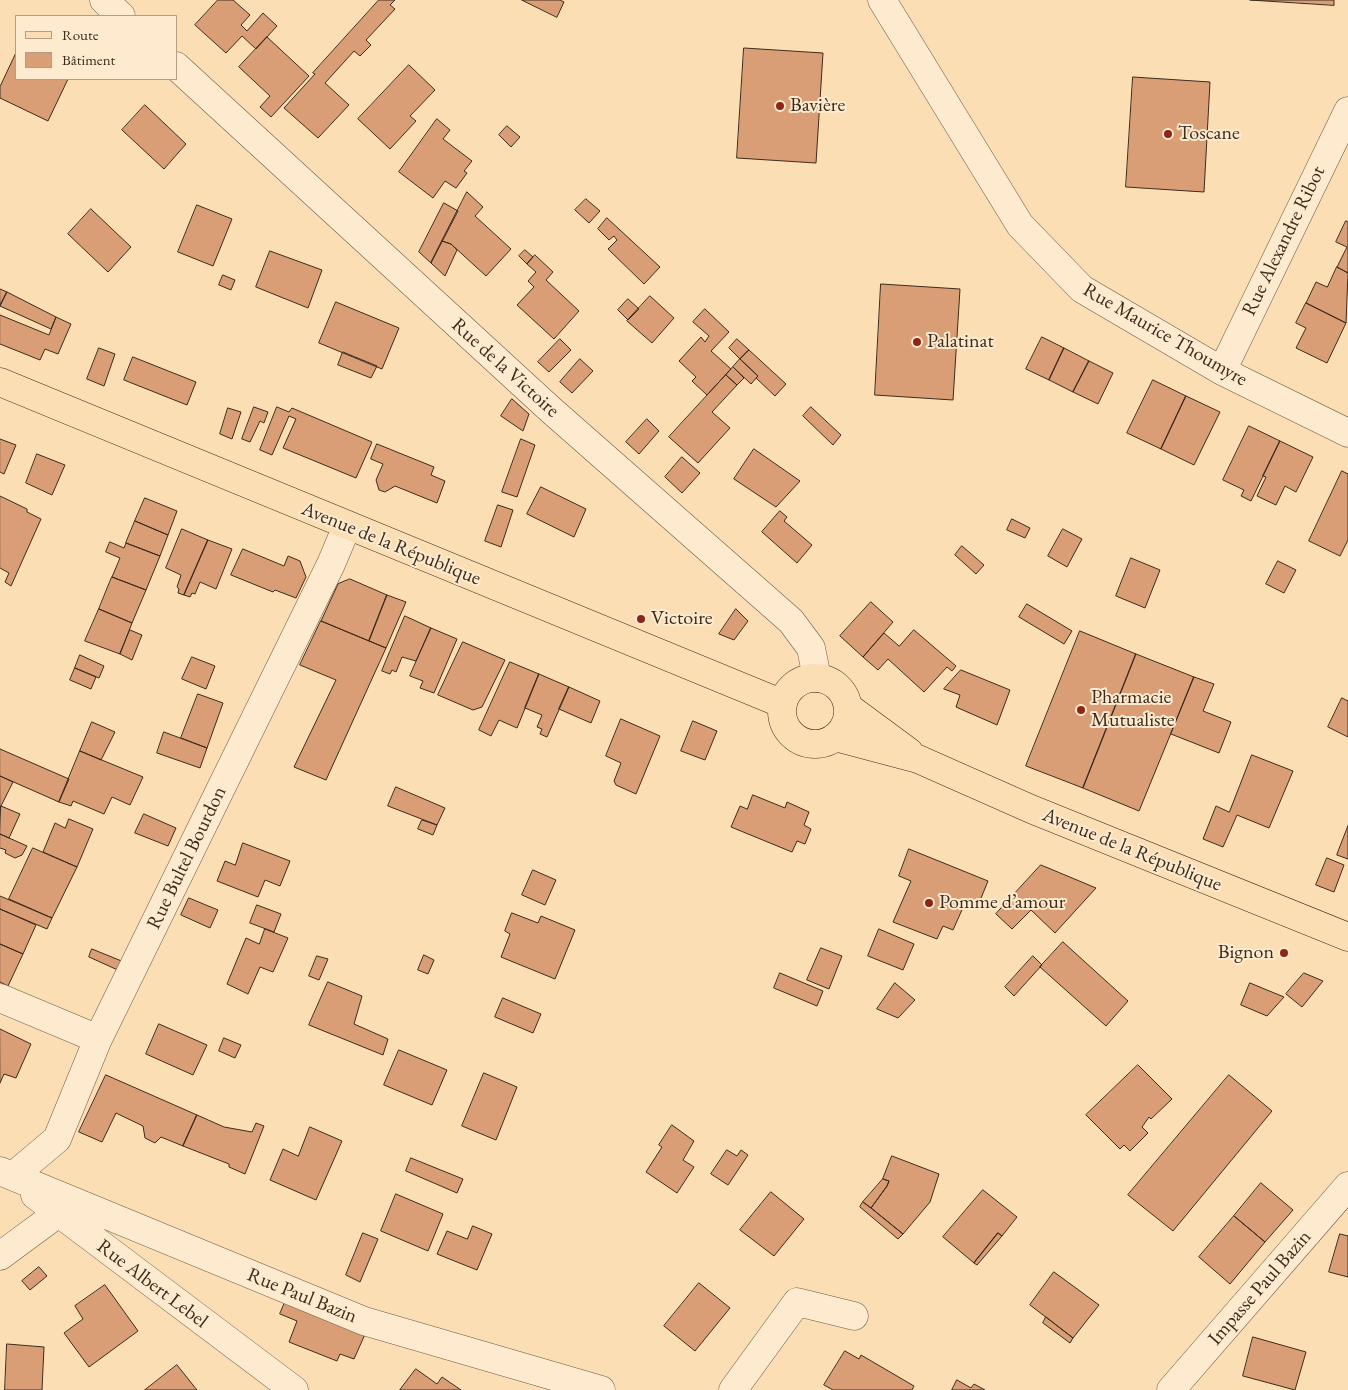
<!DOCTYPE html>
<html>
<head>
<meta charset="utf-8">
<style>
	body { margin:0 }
	#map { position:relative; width:1348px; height:1390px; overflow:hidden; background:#fcdeb5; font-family:"EB Garamond",serif }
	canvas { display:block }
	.legend { position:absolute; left:15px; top:15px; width:162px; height:65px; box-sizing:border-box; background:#fdeacf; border:1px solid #b09e88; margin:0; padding:6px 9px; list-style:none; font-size:15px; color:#3c2b1d }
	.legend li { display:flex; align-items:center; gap:10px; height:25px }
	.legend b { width:25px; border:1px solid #b09e88 }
</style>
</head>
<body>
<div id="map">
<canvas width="1348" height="1390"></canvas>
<ul class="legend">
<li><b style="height:6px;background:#fcdeb5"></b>Route</li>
<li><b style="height:14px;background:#da9e76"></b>Bâtiment</li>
</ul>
</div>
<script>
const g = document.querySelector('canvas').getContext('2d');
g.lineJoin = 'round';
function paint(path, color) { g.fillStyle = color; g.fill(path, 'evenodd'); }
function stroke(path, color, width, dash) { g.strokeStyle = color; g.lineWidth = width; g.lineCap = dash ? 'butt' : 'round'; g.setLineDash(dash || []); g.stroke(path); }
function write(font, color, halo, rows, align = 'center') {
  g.font = font + ' "EB Garamond",serif'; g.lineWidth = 4; g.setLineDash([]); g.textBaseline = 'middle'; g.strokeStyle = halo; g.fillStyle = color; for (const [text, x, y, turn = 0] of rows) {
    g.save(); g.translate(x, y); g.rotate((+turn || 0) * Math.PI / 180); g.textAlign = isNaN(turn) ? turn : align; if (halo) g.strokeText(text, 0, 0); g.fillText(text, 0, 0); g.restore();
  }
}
const building = new Path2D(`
	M 218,0 L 233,0 L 250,15 L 241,25 L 247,31 L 263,13 L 277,26 L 256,49 L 242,36 L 226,53 L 195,25 Z
	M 379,0 L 395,0 L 390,5 L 395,9 L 366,40 L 371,45 L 360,56 L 354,51 L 325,83 L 349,105 L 318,138 L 284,108 L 315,74 L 313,73 Z
	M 522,0 L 560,0 L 564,2 L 557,17 Z
	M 1250,0 L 1334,0 L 1334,5 Z
	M 267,37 L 309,76 L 271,117 L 260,107 L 270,96 L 239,67 Z
	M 744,48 L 823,53 L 816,163 L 737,158 Z
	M 16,53 L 16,79 L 68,79 L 48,121 L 0,98 L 0,87 Z
	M 409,65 L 435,90 L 410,116 L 416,121 L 390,149 L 358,119 Z
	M 1133,77 L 1210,82 L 1204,192 L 1126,187 Z
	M 145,105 L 186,144 L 164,169 L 122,130 Z
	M 437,119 L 450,130 L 443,139 L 472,161 L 464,171 L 467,173 L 456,188 L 445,181 L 433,198 L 399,172 Z
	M 507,126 L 520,137 L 511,147 L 499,135 Z
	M 467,192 L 483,207 L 475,216 L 511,249 L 486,276 L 451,244 L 442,241 Z
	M 586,199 L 600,211 L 589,223 L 575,210 Z
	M 444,203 L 458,211 L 431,263 L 419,252 Z
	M 197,205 L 232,219 L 213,266 L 178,252 Z
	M 91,209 L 131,247 L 108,272 L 68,234 Z
	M 607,218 L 660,267 L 644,284 L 608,249 L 617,240 L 614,236 L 609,240 L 598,229 Z
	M 1346,221 L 1348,222 L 1348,273 L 1337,267 L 1347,247 L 1336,242 Z
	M 442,241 L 451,244 L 457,250 L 445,276 L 431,263 Z
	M 525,250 L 533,257 L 527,264 L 519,256 Z
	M 270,251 L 322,270 L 308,308 L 256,287 Z
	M 535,255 L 553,272 L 546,280 L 579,311 L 554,339 L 517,305 L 534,287 L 528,281 L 536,272 L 527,264 Z
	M 1337,267 L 1348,273 L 1346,323 L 1306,303 L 1316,282 L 1327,287 Z
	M 223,275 L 235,280 L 231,290 L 219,285 Z
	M 881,284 L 960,289 L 953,400 L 875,395 Z
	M 0,289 L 7,292 L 0,306 Z
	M 7,292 L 56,317 L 51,329 L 0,306 Z
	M 650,296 L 674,318 L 652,343 L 627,321 Z
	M 628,299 L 639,309 L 628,320 L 618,310 Z
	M 336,302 L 399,328 L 382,369 L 319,343 Z
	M 1306,303 L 1346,323 L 1327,363 L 1296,348 L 1306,328 L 1296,323 Z
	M 705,309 L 729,332 L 711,351 L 731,369 L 707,395 L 692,381 L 696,377 L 679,361 L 701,337 L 705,342 L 709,336 L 693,322 Z
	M 0,315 L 49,335 L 56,317 L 71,324 L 58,354 L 45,349 L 40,360 L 0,344 Z
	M 1042,337 L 1064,348 L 1049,380 L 1026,369 Z
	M 560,339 L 571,350 L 549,372 L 538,362 Z
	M 737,339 L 749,350 L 740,359 L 729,348 Z
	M 99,348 L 115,354 L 104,386 L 87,379 Z
	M 1064,348 L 1089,361 L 1073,392 L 1049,380 Z
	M 749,350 L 786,384 L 775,396 L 756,378 L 758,376 L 740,359 Z
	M 343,352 L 377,366 L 371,378 L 338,365 Z
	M 133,357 L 196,382 L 187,405 L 124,380 Z
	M 580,359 L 593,371 L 572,393 L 560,382 Z
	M 740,359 L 758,376 L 751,384 L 733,367 Z
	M 1089,361 L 1113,373 L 1098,404 L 1073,392 Z
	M 733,367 L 744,378 L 737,385 L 726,375 Z
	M 726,375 L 737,385 L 712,412 L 730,428 L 698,463 L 669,437 Z
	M 1153,380 L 1186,396 L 1161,449 L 1127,433 Z
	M 1186,396 L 1220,412 L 1194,465 L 1161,449 Z
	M 512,399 L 529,414 L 523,431 L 501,416 Z
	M 254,407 L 268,412 L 264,423 L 260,421 L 250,442 L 242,439 Z
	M 277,407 L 289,412 L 292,408 L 372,442 L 356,478 L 283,448 L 296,419 L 289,416 L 272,455 L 260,450 Z
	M 811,407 L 841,435 L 833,445 L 803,416 Z
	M 228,408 L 241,412 L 232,439 L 220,434 Z
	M 647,419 L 659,431 L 639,454 L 626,442 Z
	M 1249,426 L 1280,441 L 1251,501 L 1241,496 L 1244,490 L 1223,480 Z
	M 0,439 L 16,445 L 4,474 L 0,472 Z
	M 521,439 L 535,445 L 517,497 L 502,492 Z
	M 1280,441 L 1313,457 L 1296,492 L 1285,486 L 1276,505 L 1257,496 L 1266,477 L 1263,476 Z
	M 377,444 L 434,467 L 431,475 L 445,481 L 437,503 L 395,486 L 385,492 L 379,490 L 376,480 L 383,464 L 371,459 Z
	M 754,449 L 800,481 L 776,507 L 734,479 Z
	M 37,454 L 65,465 L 52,495 L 26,483 Z
	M 682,457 L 700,473 L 682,493 L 665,477 Z
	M 1342,471 L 1348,474 L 1348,540 L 1340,556 L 1309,541 Z
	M 541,487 L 586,509 L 574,537 L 527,514 Z
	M 0,496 L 27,509 L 27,512 L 41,519 L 11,586 L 5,582 L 9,573 L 0,568 Z
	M 145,498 L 177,511 L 168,535 L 135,521 Z
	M 498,505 L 513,510 L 501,547 L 485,541 Z
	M 780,511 L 787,517 L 784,521 L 812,545 L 797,563 L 762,532 Z
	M 1012,519 L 1030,528 L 1025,538 L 1007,530 Z
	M 135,521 L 168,535 L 160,556 L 126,543 Z
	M 182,529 L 208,540 L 184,595 L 178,593 L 179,589 L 177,587 L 181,575 L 166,568 Z
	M 1063,529 L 1082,539 L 1067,567 L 1048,556 Z
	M 208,540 L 232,549 L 216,589 L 200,582 L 195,594 L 192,593 L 190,597 L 184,595 Z
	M 110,542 L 124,548 L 126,543 L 160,556 L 146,590 L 112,577 L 120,558 L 106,552 Z
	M 962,546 L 984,565 L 976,574 L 955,555 Z
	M 243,549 L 284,566 L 288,556 L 300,561 L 306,577 L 296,598 L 275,590 L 273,592 L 231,575 Z
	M 1131,558 L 1160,570 L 1145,608 L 1116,596 Z
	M 1278,561 L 1296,570 L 1284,593 L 1266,584 Z
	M 112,577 L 146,590 L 132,623 L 99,609 Z
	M 350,579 L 387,595 L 369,641 L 321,621 L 338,584 Z
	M 387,595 L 406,602 L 386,648 L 369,641 Z
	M 871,602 L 893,622 L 863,657 L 840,636 Z
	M 1027,604 L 1072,631 L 1064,644 L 1019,617 Z
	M 99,609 L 132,623 L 120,654 L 85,641 Z
	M 736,609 L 748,621 L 734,640 L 719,634 Z
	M 405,616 L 431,628 L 416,661 L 402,657 L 396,672 L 392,670 L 390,674 L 382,671 Z
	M 321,621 L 386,648 L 326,780 L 294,767 L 336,680 L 300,665 Z
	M 431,628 L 457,639 L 434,693 L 420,688 L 423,681 L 410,676 Z
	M 130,630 L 142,635 L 132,660 L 120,654 Z
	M 914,630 L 956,666 L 952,671 L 947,667 L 924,692 L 888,659 L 878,670 L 863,657 L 884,633 L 899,646 Z
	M 1080,631 L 1136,654 L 1083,788 L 1026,766 Z
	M 463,642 L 505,660 L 482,707 L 473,710 L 438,695 Z
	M 1136,654 L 1194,677 L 1139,811 L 1083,788 Z
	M 80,655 L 104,666 L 99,678 L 75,668 Z
	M 192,657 L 215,666 L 206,689 L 182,679 Z
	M 510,662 L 539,674 L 517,728 L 499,720 L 491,736 L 479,730 Z
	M 75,668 L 96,677 L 91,689 L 70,680 Z
	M 961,670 L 1010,690 L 997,725 L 956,707 L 960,695 L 944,689 Z
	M 539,674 L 569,687 L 547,737 L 540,734 L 542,729 L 537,727 L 542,715 L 525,708 Z
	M 1194,677 L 1214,684 L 1203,711 L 1231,722 L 1219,753 L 1171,734 Z
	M 569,687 L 600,701 L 591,723 L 559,709 Z
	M 198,694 L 223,703 L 207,748 L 181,738 Z
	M 1342,698 L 1348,701 L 1348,737 L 1328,727 Z
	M 621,719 L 660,736 L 636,794 L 616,785 L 614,781 L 621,763 L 606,756 Z
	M 693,721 L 717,731 L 705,760 L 681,751 Z
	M 92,722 L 115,732 L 101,760 L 80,751 Z
	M 164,732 L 207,748 L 200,768 L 157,753 Z
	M 0,749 L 69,779 L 59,802 L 0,776 Z
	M 80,751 L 143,777 L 130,805 L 112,797 L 104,814 L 73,801 L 71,806 L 59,802 Z
	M 1252,755 L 1293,771 L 1269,828 L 1237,815 L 1223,847 L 1203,839 L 1216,806 L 1229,812 Z
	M 0,776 L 13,782 L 0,808 Z
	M 396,787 L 445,808 L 437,825 L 388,806 Z
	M 753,795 L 785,808 L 787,802 L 809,812 L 804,825 L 811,829 L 805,844 L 797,841 L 792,852 L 731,827 L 740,806 L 747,809 Z
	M 1,806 L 20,814 L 9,838 L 0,834 Z
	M 144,814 L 176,828 L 168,846 L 135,833 Z
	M 69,819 L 93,829 L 77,867 L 43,852 L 55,823 L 65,828 Z
	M 422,820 L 437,825 L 433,835 L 418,829 Z
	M 1348,826 L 1348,859 L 1337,855 Z
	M 0,834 L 27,846 L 22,855 L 15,858 L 5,853 L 6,850 L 0,848 Z
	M 243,843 L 290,861 L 280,886 L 265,880 L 258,897 L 217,881 L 225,861 L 235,865 Z
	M 33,848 L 77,867 L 52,918 L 9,899 Z
	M 909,849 L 988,881 L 977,908 L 965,903 L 953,930 L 943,926 L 937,939 L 893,922 L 911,881 L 899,876 Z
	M 1327,858 L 1344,865 L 1334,892 L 1316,885 Z
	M 1041,865 L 1096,888 L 1055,933 L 1031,910 L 1012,929 L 996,914 Z
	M 533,870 L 556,880 L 545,905 L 522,895 Z
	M 0,896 L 52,918 L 47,929 L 0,909 Z
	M 189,898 L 218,910 L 210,928 L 181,915 Z
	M 257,905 L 281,914 L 274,932 L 250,923 Z
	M 0,909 L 36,925 L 23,954 L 0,944 Z
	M 512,913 L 538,923 L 541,916 L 575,930 L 555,979 L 501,957 L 510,934 L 505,931 Z
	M 265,929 L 288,938 L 273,972 L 260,967 L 248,994 L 227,984 L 246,938 L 259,944 Z
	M 879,929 L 914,944 L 903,970 L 868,956 Z
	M 1063,942 L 1128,1001 L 1106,1026 L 1040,967 Z
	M 0,944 L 23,954 L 8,986 L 0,982 Z
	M 821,948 L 842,956 L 829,989 L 807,980 Z
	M 92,949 L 124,962 L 120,971 L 89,957 Z
	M 424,955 L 434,960 L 428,974 L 418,970 Z
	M 317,956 L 328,959 L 319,980 L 309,976 Z
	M 1033,956 L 1042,965 L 1014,996 L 1005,987 Z
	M 780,973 L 823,991 L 817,1006 L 774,988 Z
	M 1304,973 L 1323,981 L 1302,1007 L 1286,994 Z
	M 328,982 L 362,996 L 354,1024 L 388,1039 L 383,1055 L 309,1025 Z
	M 895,983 L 915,1000 L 898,1018 L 877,1009 Z
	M 1250,983 L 1284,997 L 1267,1016 L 1241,1005 Z
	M 503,998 L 541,1014 L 533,1033 L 495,1017 Z
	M 159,1024 L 207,1045 L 193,1075 L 146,1054 Z
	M 0,1029 L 31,1044 L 16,1078 L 4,1074 L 0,1083 Z
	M 224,1038 L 241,1045 L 235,1058 L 219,1051 Z
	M 399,1050 L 447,1070 L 432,1105 L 384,1085 Z
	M 1138,1065 L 1172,1099 L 1151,1119 L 1149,1117 L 1142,1127 L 1148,1133 L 1130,1151 L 1124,1145 L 1120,1149 L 1086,1115 Z
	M 484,1073 L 517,1087 L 496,1140 L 462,1126 Z
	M 106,1075 L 197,1115 L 183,1146 L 161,1137 L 155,1143 L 145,1138 L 143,1126 L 116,1113 L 102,1142 L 79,1132 Z
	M 1229,1075 L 1272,1111 L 1173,1231 L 1128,1195 Z
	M 197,1115 L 224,1127 L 252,1132 L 256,1123 L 264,1126 L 245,1174 L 229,1167 L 229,1164 L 183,1146 Z
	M 672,1125 L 694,1141 L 683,1160 L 694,1167 L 677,1193 L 646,1172 L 662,1147 L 659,1145 Z
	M 310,1127 L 342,1141 L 316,1200 L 270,1180 L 283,1149 L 298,1156 Z
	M 727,1150 L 737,1156 L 741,1150 L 748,1155 L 728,1185 L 711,1174 Z
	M 892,1156 L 939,1174 L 930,1202 L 903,1234 L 871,1208 L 887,1186 L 889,1181 L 883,1179 Z
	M 411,1158 L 463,1179 L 457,1193 L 406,1171 Z
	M 883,1179 L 889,1181 L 887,1186 L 871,1208 L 863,1202 Z
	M 1261,1183 L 1293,1210 L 1265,1242 L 1234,1216 Z
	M 983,1190 L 1017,1217 L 1002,1236 L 998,1233 L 974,1263 L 943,1237 Z
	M 771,1192 L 804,1219 L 774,1256 L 740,1230 Z
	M 396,1194 L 443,1214 L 428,1251 L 381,1231 Z
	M 863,1202 L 871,1208 L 903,1234 L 898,1239 L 860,1207 Z
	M 1234,1216 L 1265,1242 L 1230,1284 L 1199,1257 Z
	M 473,1226 L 492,1234 L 477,1270 L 437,1254 L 447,1231 L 467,1239 Z
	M 363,1233 L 378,1239 L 360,1282 L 346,1275 Z
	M 998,1233 L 1002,1236 L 977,1265 L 974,1263 Z
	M 1340,1234 L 1348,1236 L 1348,1277 L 1329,1272 Z
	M 39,1267 L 47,1276 L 30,1290 L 22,1281 Z
	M 1054,1272 L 1099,1305 L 1073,1338 L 1030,1305 Z
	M 699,1283 L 730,1308 L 695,1351 L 664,1326 Z
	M 105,1285 L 138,1331 L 89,1367 L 64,1333 L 83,1319 L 75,1306 Z
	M 286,1300 L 366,1332 L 354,1359 L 340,1354 L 337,1361 L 289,1342 L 297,1321 L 280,1314 Z
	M 1046,1317 L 1073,1338 L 1070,1343 L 1043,1323 Z
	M 1253,1337 L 1306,1352 L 1295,1390 L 1243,1376 Z
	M 7,1344 L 44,1347 L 42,1390 L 5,1390 Z
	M 845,1351 L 859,1359 L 861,1355 L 914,1386 L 912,1390 L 833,1390 L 824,1385 Z
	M 177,1365 L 197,1390 L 145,1390 Z
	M 416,1369 L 437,1384 L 442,1377 L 461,1390 L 400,1390 Z
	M 957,1380 L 971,1388 L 974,1384 L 985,1390 L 952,1390 Z`);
paint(building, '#da9e76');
stroke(building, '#3c2b1d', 1);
const minor = new Path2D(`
	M 104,0 L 121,16
	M 882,0 L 1020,225 L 1082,289 L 1222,371 L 1348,433
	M 176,66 L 551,410 L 791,621 L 811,648 L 817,678
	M 1222,371 L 1348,111
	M 0,998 L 98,1039
	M 0,1171 L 364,1321 L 601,1390
	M 13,1176 L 57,1139 L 98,1039 L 331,564 L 347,526
	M 35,1195 L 294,1390
	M 0,1256 L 57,1214
	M 733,1390 L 797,1302 L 854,1316
	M 1171,1390 L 1348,1186`);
const major = new Path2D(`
	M 0,382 L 783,704
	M782 711a33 33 0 1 1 66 0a33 33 0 1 1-66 0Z
	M 848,707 L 909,752
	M 835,737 L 918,759 L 1031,809 L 1348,937`);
stroke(minor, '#6c5843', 29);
stroke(major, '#3c2b1d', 29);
stroke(minor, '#fdeacf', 28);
stroke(major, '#fcdeb5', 28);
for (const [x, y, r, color] of [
	[780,106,5,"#8f2418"],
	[1168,134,5,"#8f2418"],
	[917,342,5,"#8f2418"],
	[641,619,5,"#8f2418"],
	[1081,710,5,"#8f2418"],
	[929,903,5,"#8f2418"],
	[1284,953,5,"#8f2418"]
]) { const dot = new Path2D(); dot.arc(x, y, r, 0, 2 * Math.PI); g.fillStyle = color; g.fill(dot); stroke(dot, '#fdeacf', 2); }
write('20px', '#3c2b1d', '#fdeacf', [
	["Bavière",790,106],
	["Toscane",1178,134],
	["Palatinat",927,342],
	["Victoire",651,619],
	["Pharmacie",1091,698],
	["Mutualiste",1091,721],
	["Pomme d’amour",939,903],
	["Bignon",1274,953,"right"]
], 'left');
write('20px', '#3c2b1d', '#fdeacf', [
	["Rue Alexandre Ribot",1284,241,-64],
	["Rue Maurice Thoumyre",1165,335,30],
	["Rue de la Victoire",505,368,42],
	["Avenue de la République",391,544,22],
	["Avenue de la République",1132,850,22],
	["Rue Bultel Bourdon",187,858,-64],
	["Rue Albert Lebel",152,1284,37],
	["Impasse Paul Bazin",1260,1288,-49],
	["Rue Paul Bazin",302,1296,22]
]);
</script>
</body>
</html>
